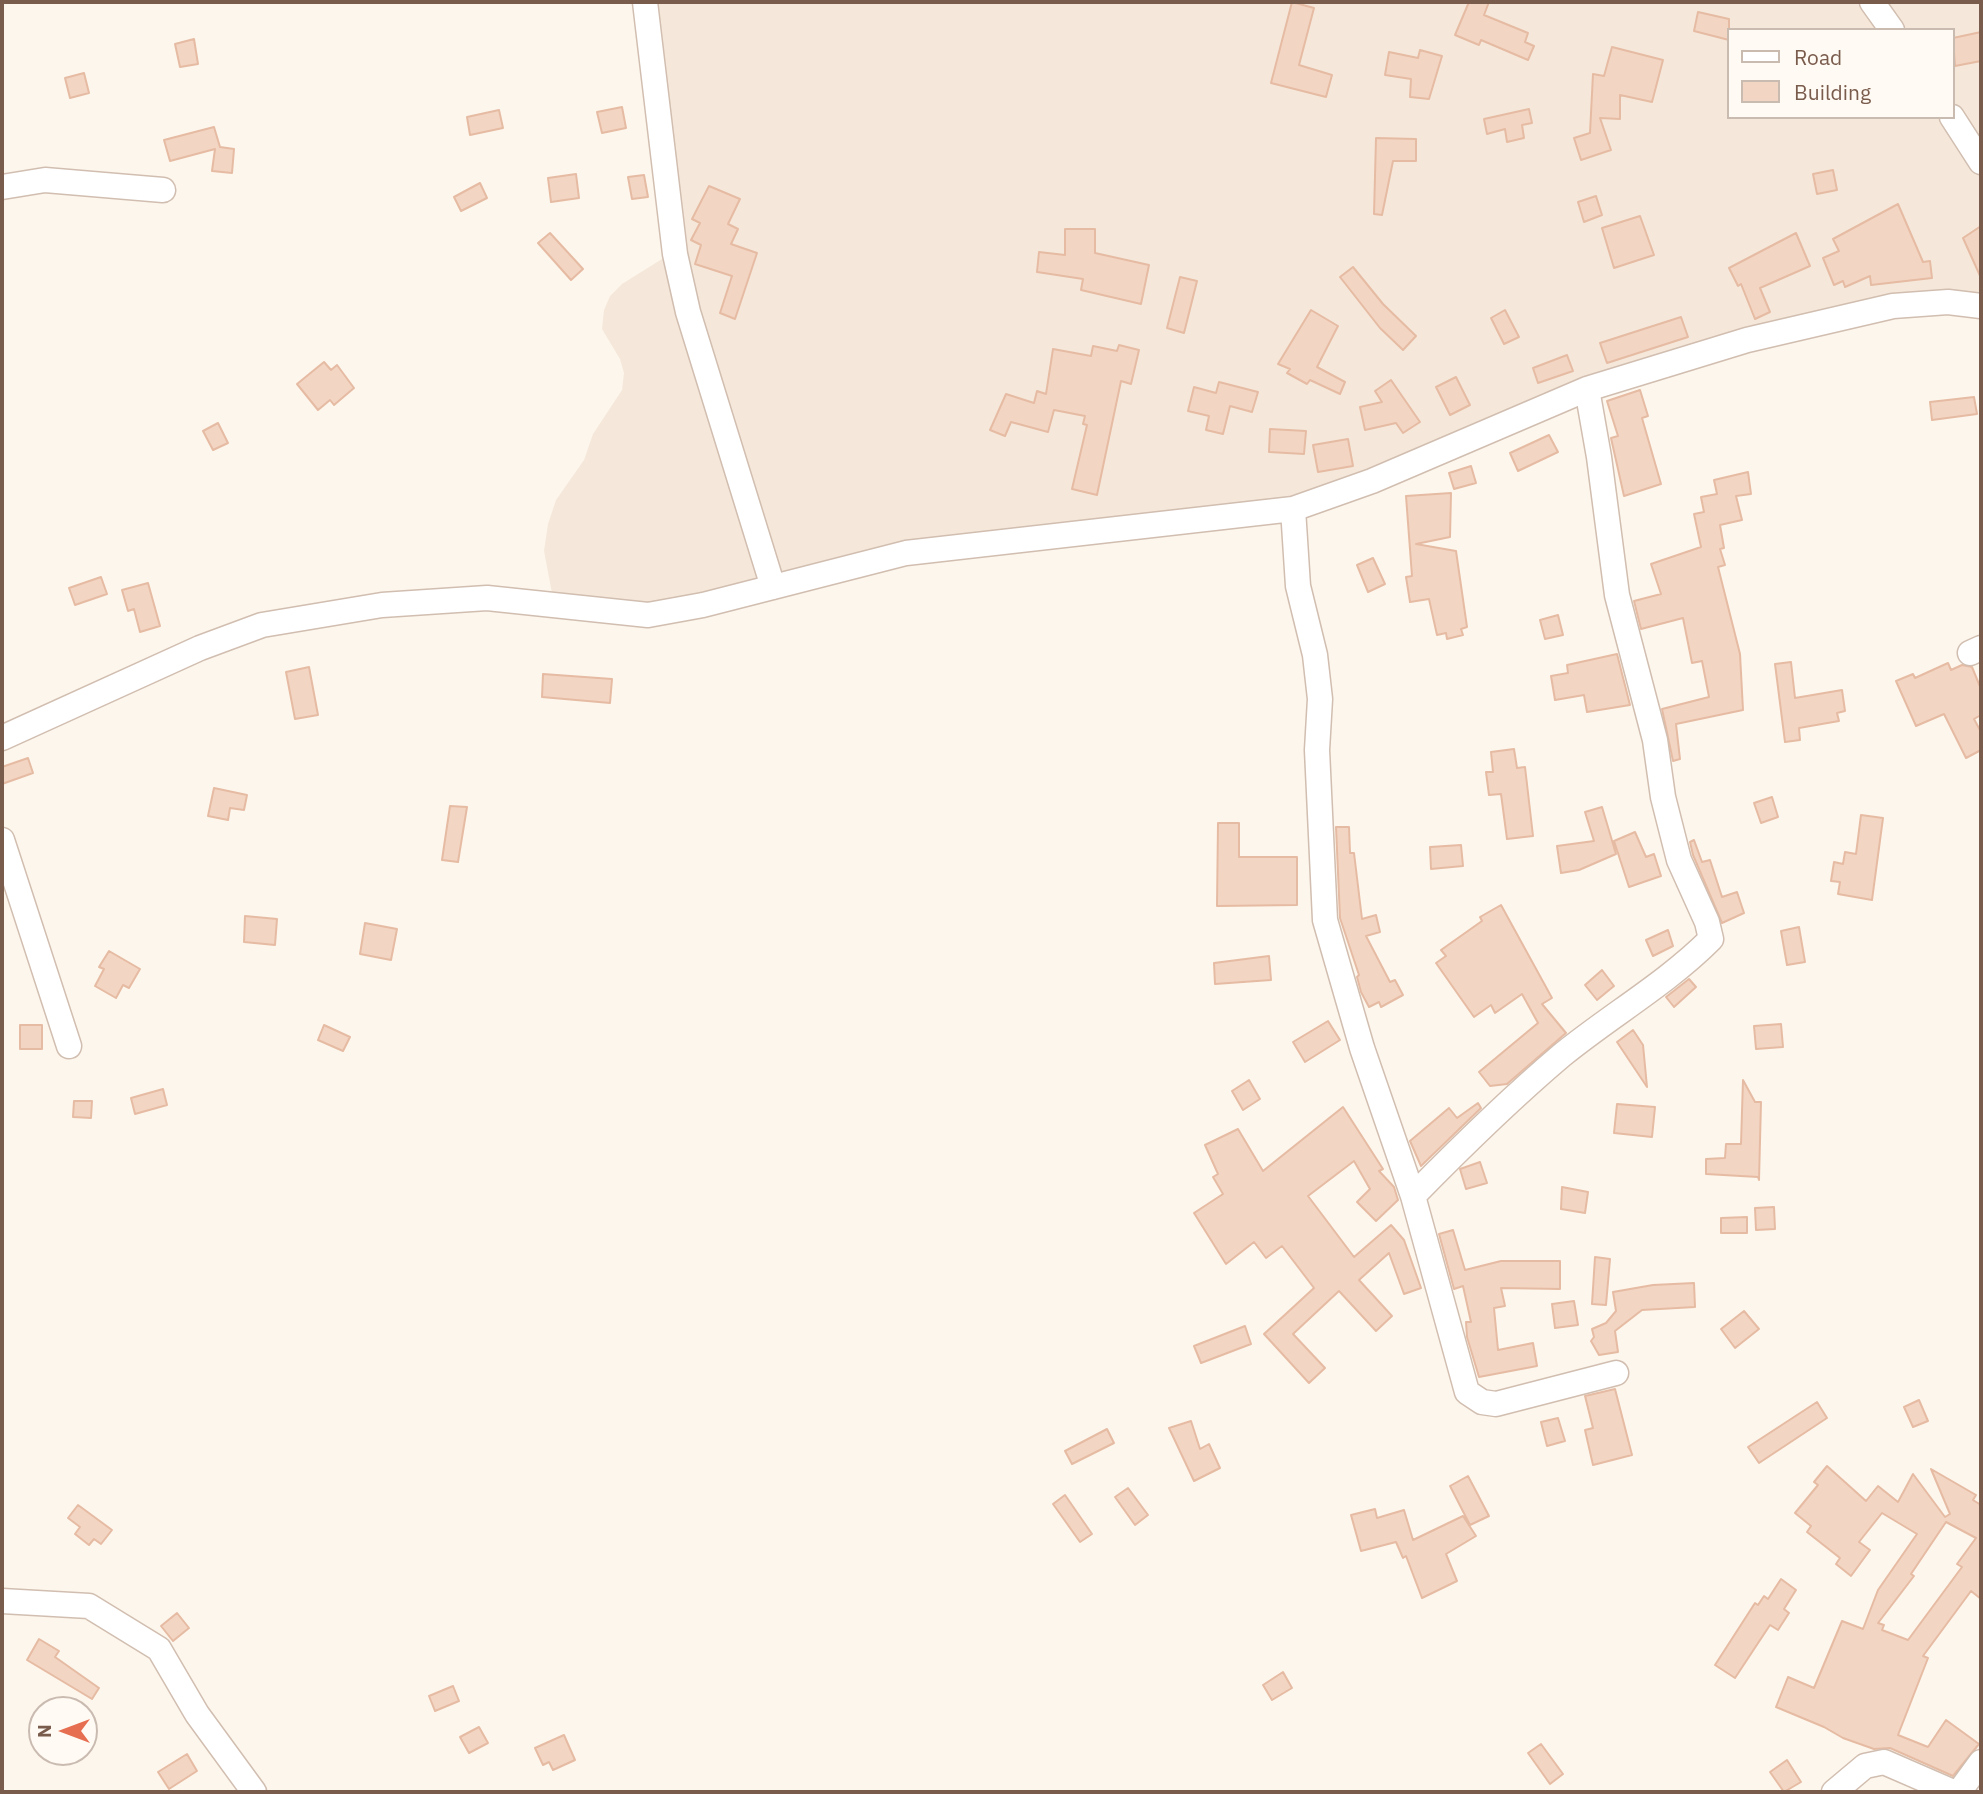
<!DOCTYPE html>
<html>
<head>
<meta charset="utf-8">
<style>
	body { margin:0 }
	#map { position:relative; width:1983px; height:1794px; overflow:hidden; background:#fdf6ec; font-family:"IBM Plex Sans",sans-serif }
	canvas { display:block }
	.frame { position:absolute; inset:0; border:4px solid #7a5c4d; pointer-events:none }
	.legend { position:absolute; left:1727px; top:28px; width:228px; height:91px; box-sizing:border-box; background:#fffaf3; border:2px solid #cabbb1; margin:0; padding:9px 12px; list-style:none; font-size:21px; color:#7a5c4d }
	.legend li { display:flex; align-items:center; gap:14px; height:35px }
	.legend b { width:35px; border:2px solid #cabbb1 }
	.north { position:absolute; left:28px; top:1696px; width:70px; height:70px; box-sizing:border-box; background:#fffaf3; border:2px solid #cabbb1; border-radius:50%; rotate:270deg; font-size:19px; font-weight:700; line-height:28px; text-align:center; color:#7a5c4d }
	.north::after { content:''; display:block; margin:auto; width:24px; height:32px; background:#e76f51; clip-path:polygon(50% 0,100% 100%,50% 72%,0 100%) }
</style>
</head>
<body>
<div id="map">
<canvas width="1983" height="1794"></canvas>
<div class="frame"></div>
<ul class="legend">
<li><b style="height:9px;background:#fff"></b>Road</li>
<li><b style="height:19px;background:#f3d5c3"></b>Building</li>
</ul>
<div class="north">N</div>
</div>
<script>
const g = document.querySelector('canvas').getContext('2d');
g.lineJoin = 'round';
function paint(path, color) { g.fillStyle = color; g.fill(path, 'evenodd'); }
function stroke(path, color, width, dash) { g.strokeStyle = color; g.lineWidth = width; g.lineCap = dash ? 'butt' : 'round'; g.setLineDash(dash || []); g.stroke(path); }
paint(new Path2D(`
	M 646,2 L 1981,2 L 1981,305 L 1776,328 L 1291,508 L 1070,533 L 702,602 L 554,604 L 544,551 L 548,524 L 556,500 L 584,460 L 593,434 L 622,390 L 624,373 L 620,359 L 602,329 L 604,310 L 610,296 L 622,284 L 670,254 ZM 1729,30 L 1953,30 L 1953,117 L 1729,117 Z`), '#f5e8da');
const building = new Path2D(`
	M 1292,2 L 1314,8 L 1299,65 L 1332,75 L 1326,97 L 1271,83 Z
	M 1469,2 L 1489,2 L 1484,15 L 1528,33 L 1525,42 L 1534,46 L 1528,60 L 1481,40 L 1479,45 L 1455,35 Z
	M 1698,12 L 1729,19 L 1729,40 L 1694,31 Z
	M 1981,32 L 1981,61 L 1955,66 L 1953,38 Z
	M 194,39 L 198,64 L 180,67 L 175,44 Z
	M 1612,47 L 1663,60 L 1652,102 L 1620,95 L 1620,119 L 1600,118 L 1611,150 L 1581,160 L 1574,138 L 1590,133 L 1593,74 L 1604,76 Z
	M 1420,50 L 1442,56 L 1429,99 L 1410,97 L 1411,79 L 1385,75 L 1389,52 L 1418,58 Z
	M 84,73 L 89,93 L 70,98 L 65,78 Z
	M 622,107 L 626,128 L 602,133 L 597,112 Z
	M 1529,109 L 1532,123 L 1522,125 L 1524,138 L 1507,142 L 1505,129 L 1487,134 L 1484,119 Z
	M 499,110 L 503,128 L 470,135 L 467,117 Z
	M 214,127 L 220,147 L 234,149 L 232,173 L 212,171 L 215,149 L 170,161 L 164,140 Z
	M 1376,138 L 1416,139 L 1416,161 L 1393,161 L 1382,215 L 1374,214 Z
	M 1833,170 L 1837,190 L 1817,194 L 1813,174 Z
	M 576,174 L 579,198 L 551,202 L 548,178 Z
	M 644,175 L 648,197 L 632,199 L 628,177 Z
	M 480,183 L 487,198 L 461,211 L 454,197 Z
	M 709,186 L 740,199 L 728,224 L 738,229 L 731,244 L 757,253 L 735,319 L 720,313 L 732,276 L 695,264 L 701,245 L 691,240 L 700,223 L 692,219 Z
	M 1596,196 L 1602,215 L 1584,222 L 1578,202 Z
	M 1898,204 L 1923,262 L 1930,261 L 1932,278 L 1871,285 L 1870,276 L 1845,287 L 1843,281 L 1834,285 L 1823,258 L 1839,251 L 1833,239 Z
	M 1640,216 L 1654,255 L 1614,268 L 1602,228 Z
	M 1981,226 L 1981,278 L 1963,238 Z
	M 1065,229 L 1095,229 L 1095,253 L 1149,265 L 1141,304 L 1081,290 L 1083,279 L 1037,272 L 1039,252 L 1065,255 Z
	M 550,233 L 583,269 L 571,280 L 538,243 Z
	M 1796,233 L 1810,266 L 1760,288 L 1770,312 L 1755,319 L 1741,284 L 1738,286 L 1729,268 Z
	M 1353,267 L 1383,304 L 1416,336 L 1403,350 L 1380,328 L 1340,277 Z
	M 1180,277 L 1197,281 L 1184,333 L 1167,328 Z
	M 1311,310 L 1338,326 L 1317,367 L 1345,382 L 1340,394 L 1310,380 L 1307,384 L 1287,373 L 1290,369 L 1278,364 Z
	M 1505,310 L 1519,337 L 1504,344 L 1491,318 Z
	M 1681,317 L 1688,337 L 1607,363 L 1600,343 Z
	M 1119,345 L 1139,350 L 1131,384 L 1121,381 L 1097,495 L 1072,489 L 1087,425 L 1083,424 L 1085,416 L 1054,410 L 1048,432 L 1011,422 L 1005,436 L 990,430 L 1006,394 L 1034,403 L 1037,391 L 1046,394 L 1053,349 L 1091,356 L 1093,346 L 1117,351 Z
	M 1567,355 L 1573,371 L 1538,383 L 1533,368 Z
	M 324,362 L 331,370 L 337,365 L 354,388 L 334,405 L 330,400 L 318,410 L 297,384 Z
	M 1456,377 L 1470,405 L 1450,415 L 1436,387 Z
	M 1391,380 L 1420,422 L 1403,433 L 1396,423 L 1365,430 L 1360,407 L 1382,402 L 1375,391 Z
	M 1219,382 L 1258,392 L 1252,412 L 1230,406 L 1223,434 L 1206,430 L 1209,416 L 1188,411 L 1194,387 L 1216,393 Z
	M 1640,390 L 1648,416 L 1642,418 L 1661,484 L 1624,496 L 1611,438 L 1618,436 L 1607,401 Z
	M 1974,397 L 1977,414 L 1932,420 L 1930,402 Z
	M 218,423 L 228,443 L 213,450 L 203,431 Z
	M 1270,429 L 1306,431 L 1304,454 L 1269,452 Z
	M 1549,435 L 1558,452 L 1518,471 L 1510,453 Z
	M 1348,439 L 1353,466 L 1318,472 L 1313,445 Z
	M 1471,466 L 1476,483 L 1454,489 L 1449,473 Z
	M 1748,472 L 1751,494 L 1736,496 L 1742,520 L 1720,525 L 1724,548 L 1720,549 L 1725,565 L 1718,567 L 1740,654 L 1743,710 L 1676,724 L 1680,759 L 1673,761 L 1662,709 L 1709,697 L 1702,661 L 1692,663 L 1683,618 L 1641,629 L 1634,601 L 1661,594 L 1651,564 L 1701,547 L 1694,514 L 1704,512 L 1701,497 L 1717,494 L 1714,480 Z
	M 1451,493 L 1450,537 L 1416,544 L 1456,551 L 1467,627 L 1461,629 L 1463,635 L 1447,639 L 1446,633 L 1437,635 L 1429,599 L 1410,602 L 1406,577 L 1412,576 L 1406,496 Z
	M 1373,558 L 1385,584 L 1368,592 L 1357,565 Z
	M 101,577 L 107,594 L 75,605 L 69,588 Z
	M 148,583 L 160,626 L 140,632 L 134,609 L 128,611 L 122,590 Z
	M 1558,615 L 1563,635 L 1545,639 L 1540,620 Z
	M 1617,654 L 1630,705 L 1587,712 L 1584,695 L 1555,700 L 1551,676 L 1568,673 L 1567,665 Z
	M 1791,662 L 1795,698 L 1842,690 L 1845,711 L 1837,713 L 1839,721 L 1799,728 L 1800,740 L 1785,742 L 1775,664 Z
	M 1948,663 L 1951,670 L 1962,665 L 1972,667 L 1981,689 L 1981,715 L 1974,719 L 1981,732 L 1981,750 L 1966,758 L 1944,714 L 1916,726 L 1896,681 L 1913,674 L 1915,678 Z
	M 309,667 L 318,715 L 295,719 L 286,672 Z
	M 543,674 L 612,679 L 610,703 L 542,697 Z
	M 1514,749 L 1517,768 L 1525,767 L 1533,836 L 1507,839 L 1501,794 L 1489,795 L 1486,772 L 1493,772 L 1491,752 Z
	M 28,758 L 33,773 L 2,784 L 2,767 Z
	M 214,788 L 247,795 L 244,810 L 230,808 L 228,820 L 208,816 Z
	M 1772,797 L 1778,817 L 1761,823 L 1754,803 Z
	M 450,806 L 467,807 L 458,862 L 442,860 Z
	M 1602,807 L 1616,854 L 1579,870 L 1561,873 L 1557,846 L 1594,841 L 1585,812 Z
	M 1861,815 L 1883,818 L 1872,900 L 1838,894 L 1840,882 L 1831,881 L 1834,862 L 1843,864 L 1845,852 L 1856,854 Z
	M 1218,823 L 1239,823 L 1239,857 L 1297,857 L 1297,905 L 1217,906 Z
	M 1336,827 L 1349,827 L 1350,853 L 1354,853 L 1362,919 L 1376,915 L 1380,932 L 1366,936 L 1390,982 L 1395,980 L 1403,995 L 1381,1007 L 1379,1002 L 1369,1007 L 1361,992 L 1357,977 L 1359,975 L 1340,918 Z
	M 1635,832 L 1646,857 L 1654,854 L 1661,876 L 1629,887 L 1614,841 Z
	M 1694,840 L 1702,862 L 1710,860 L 1722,897 L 1737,892 L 1744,913 L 1722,923 L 1693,855 L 1690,842 Z
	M 1461,845 L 1463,866 L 1431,869 L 1430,847 Z
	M 1501,905 L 1552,998 L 1542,1004 L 1566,1033 L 1507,1084 L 1490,1086 L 1479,1072 L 1538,1023 L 1522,994 L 1495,1013 L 1491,1005 L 1474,1017 L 1436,963 L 1446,956 L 1441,950 L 1482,921 L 1480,917 Z
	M 245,916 L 277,919 L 275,945 L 244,942 Z
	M 365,923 L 397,929 L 391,960 L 360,954 Z
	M 1799,927 L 1805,962 L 1787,965 L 1781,931 Z
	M 1668,930 L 1673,946 L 1653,956 L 1646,940 Z
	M 109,951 L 140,969 L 129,988 L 123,985 L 116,998 L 95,986 L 104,969 L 99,967 Z
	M 1269,956 L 1271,980 L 1215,984 L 1214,963 Z
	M 1602,970 L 1614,986 L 1597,1000 L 1585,985 Z
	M 1689,979 L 1696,987 L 1674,1007 L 1666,997 Z
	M 1328,1021 L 1340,1040 L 1305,1062 L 1293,1042 Z
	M 1781,1024 L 1783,1047 L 1756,1049 L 1754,1026 Z
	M 20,1025 L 42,1025 L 42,1049 L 20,1049 Z
	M 324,1025 L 350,1037 L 343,1051 L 318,1040 Z
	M 1633,1030 L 1643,1045 L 1647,1087 L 1617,1042 Z
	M 1249,1080 L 1260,1099 L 1243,1110 L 1232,1091 Z
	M 1743,1080 L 1755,1102 L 1761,1102 L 1759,1180 L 1758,1177 L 1706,1174 L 1706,1159 L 1725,1158 L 1726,1144 L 1741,1144 Z
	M 163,1089 L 167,1105 L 135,1114 L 131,1098 Z
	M 74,1101 L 92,1101 L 91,1118 L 73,1117 Z
	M 1478,1103 L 1481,1108 L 1421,1166 L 1410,1141 L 1449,1108 L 1457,1118 Z
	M 1617,1104 L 1655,1107 L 1652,1137 L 1614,1133 Z
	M 1343,1107 L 1383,1169 L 1379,1171 L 1394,1187 L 1398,1200 L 1376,1221 L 1357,1202 L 1370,1189 L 1354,1161 L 1308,1196 L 1354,1257 L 1391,1225 L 1404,1240 L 1421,1288 L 1404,1294 L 1389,1253 L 1359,1280 L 1392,1316 L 1376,1331 L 1339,1291 L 1293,1334 L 1325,1368 L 1309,1383 L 1264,1334 L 1314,1288 L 1282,1246 L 1266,1258 L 1254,1242 L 1226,1264 L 1194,1213 L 1223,1194 L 1213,1177 L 1218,1174 L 1205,1145 L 1238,1129 L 1263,1171 Z
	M 1480,1162 L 1487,1183 L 1466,1189 L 1460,1169 Z
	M 1562,1187 L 1588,1192 L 1585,1213 L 1561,1209 Z
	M 1774,1207 L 1775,1229 L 1756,1230 L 1755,1208 Z
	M 1747,1217 L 1747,1233 L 1721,1233 L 1721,1218 Z
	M 1453,1230 L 1465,1270 L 1501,1261 L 1560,1261 L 1560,1289 L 1501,1288 L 1505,1306 L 1494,1308 L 1498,1350 L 1533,1343 L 1537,1366 L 1479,1377 L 1467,1337 L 1466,1322 L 1471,1322 L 1463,1286 L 1454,1289 L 1439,1234 Z
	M 1595,1257 L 1610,1259 L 1606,1305 L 1592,1304 Z
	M 1694,1283 L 1695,1307 L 1642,1310 L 1615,1331 L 1618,1352 L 1599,1355 L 1591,1341 L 1594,1337 L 1592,1329 L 1606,1323 L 1616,1311 L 1613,1292 L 1653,1285 Z
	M 1574,1301 L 1578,1325 L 1555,1328 L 1552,1304 Z
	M 1744,1311 L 1759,1329 L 1735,1348 L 1721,1329 Z
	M 1245,1326 L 1251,1344 L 1201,1363 L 1194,1346 Z
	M 1615,1389 L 1632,1455 L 1593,1465 L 1585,1430 L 1593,1428 L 1585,1396 Z
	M 1919,1400 L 1928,1421 L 1913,1427 L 1904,1407 Z
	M 1817,1402 L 1827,1418 L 1759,1463 L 1748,1447 Z
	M 1558,1418 L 1565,1441 L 1547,1446 L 1541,1422 Z
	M 1191,1421 L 1200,1449 L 1209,1444 L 1220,1468 L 1194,1481 L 1169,1428 Z
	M 1107,1429 L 1114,1443 L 1072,1464 L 1065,1451 Z
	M 1827,1466 L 1866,1501 L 1878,1486 L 1898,1502 L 1913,1474 L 1945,1517 L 1950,1514 L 1931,1469 L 1976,1495 L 1973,1500 L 1981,1505 L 1981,1599 L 1971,1591 L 1923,1656 L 1928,1658 L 1898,1735 L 1928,1747 L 1946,1720 L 1979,1744 L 1953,1776 L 1890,1748 L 1874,1749 L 1843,1738 L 1824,1727 L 1776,1707 L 1788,1677 L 1814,1688 L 1842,1621 L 1863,1629 L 1878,1590 L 1917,1534 L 1882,1513 L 1859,1542 L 1870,1550 L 1851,1576 L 1836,1564 L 1840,1558 L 1807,1532 L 1811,1526 L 1795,1513 L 1818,1485 L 1814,1482 ZM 1946,1522 L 1976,1538 L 1957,1564 L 1962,1567 L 1908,1640 L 1882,1630 L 1884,1625 L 1878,1623 L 1914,1576 L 1911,1574 Z
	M 1468,1476 L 1489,1516 L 1470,1525 L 1450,1486 Z
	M 1128,1488 L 1148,1515 L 1135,1525 L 1115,1497 Z
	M 1065,1495 L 1092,1534 L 1080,1542 L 1053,1504 Z
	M 78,1505 L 112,1530 L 101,1544 L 94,1539 L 89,1545 L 75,1534 L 80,1527 L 68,1518 Z
	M 1375,1509 L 1377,1518 L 1404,1510 L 1413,1540 L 1463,1516 L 1476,1536 L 1446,1554 L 1457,1581 L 1422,1598 L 1406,1556 L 1403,1558 L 1396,1542 L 1361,1551 L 1351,1515 Z
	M 1781,1579 L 1796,1590 L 1784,1609 L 1789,1613 L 1778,1630 L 1770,1625 L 1735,1678 L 1715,1665 L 1755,1603 L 1758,1605 L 1764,1596 L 1768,1599 Z
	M 177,1613 L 189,1628 L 173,1641 L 161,1626 Z
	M 39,1639 L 59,1651 L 55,1657 L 99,1688 L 92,1699 L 27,1660 Z
	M 1283,1672 L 1292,1688 L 1272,1700 L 1263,1685 Z
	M 453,1686 L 459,1701 L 435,1711 L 429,1696 Z
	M 479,1727 L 488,1743 L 469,1753 L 460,1737 Z
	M 564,1735 L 575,1760 L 553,1770 L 549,1762 L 543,1765 L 535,1748 Z
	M 1541,1744 L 1563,1774 L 1550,1784 L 1528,1753 Z
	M 187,1754 L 197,1771 L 169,1789 L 158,1772 Z
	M 1787,1760 L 1801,1782 L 1784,1792 L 1770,1772 Z`);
paint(building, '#f3d5c3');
stroke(building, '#e6bba3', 2);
const street = new Path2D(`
	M 645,2 L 675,254 L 688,312 L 773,587
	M 1872,2 L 1892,30
	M 1952,117 L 1981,162
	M 2,187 L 45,180 L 163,190
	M 1293,509 L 1298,586 L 1315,655 L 1320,699 L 1317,750 L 1325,920 L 1362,1048 L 1413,1196 L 1467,1392 L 1482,1402 L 1496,1404 L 1616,1373
	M 1970,653 L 1981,648
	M 2,738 L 200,648 L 262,625 L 382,605 L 487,598 L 648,615 L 703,605 L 906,553 L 1293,509 L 1372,481 L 1587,389 L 1747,340 L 1893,306 L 1948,302 L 1981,306
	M 2,840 L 69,1046
	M 1413,1196 C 1461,1147 1510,1099 1562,1055 C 1611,1015 1666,984 1711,939 L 1707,922 L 1679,860 L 1663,797 L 1655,740 L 1617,595 L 1599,457 L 1587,389
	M 2,1601 L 89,1606 L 159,1649 L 197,1714 L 254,1792
	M 1834,1792 L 1865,1766 L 1884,1762 L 1953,1792
	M 1959,1792 L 1981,1762`);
stroke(street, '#d1beb0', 27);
stroke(street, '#fff', 24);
</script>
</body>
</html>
